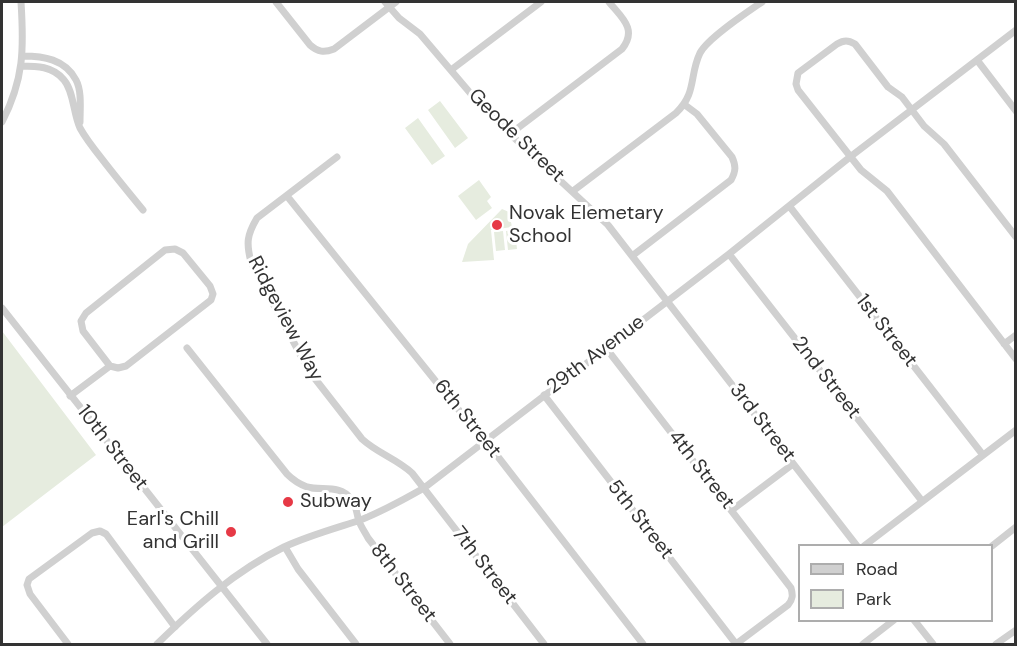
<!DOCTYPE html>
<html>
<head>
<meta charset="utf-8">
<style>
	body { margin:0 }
	#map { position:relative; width:1017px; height:646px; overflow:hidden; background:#fff; font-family:"DM Sans",sans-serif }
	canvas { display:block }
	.frame { position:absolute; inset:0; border:3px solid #333; pointer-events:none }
	.legend { position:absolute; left:798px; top:544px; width:195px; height:78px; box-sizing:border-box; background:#fff; border:2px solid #adadad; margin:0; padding:8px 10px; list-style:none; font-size:18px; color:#333 }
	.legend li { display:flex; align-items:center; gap:12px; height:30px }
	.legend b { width:30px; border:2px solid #adadad }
</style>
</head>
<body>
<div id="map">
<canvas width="1017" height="646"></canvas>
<div class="frame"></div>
<ul class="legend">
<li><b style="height:8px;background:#d0d0d0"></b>Road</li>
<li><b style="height:16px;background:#e6ecdf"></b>Park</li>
</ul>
</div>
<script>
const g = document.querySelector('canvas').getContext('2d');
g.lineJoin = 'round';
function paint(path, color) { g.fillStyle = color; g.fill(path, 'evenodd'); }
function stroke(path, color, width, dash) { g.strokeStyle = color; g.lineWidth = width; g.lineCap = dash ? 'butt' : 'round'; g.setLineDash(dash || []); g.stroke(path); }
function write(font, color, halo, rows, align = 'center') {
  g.font = font + ' "DM Sans",sans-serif'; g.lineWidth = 6; g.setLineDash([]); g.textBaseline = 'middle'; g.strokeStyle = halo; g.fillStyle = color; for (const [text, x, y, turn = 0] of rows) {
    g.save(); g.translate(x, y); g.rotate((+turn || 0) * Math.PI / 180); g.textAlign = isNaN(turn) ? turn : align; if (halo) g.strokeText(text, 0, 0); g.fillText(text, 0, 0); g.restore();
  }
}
paint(new Path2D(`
	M 440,101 L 468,138 L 455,148 L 428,110 Z
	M 418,118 L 445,156 L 432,165 L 405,128 Z
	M 479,180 L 491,197 L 487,201 L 492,208 L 476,220 L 458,196 Z
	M 502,209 L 509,212 L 512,227 L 491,230 L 494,260 L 462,262 L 468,244 Z
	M 515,230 L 517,249 L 508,250 L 506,231 Z
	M 503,231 L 505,250 L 496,251 L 494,232 Z
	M 2,331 L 96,455 L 2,527 Z`), '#e6ecdf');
stroke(new Path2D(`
	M 276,2 L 310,45 C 318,52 324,53 334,49 L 396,2
	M 385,2 L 399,18 L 420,34 L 477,101 L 510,134 L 608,225 L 857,546
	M 23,56 C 43,56 65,59 76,80 C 82,91 80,109 80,122
	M 977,60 L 1016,111
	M 21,66 C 36,66 53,66 64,80 C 74,92 73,113 80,128 C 86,139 94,149 102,159 C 115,176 129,193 143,210
	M 451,70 L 541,2
	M 2,122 C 24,79 24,49 21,2
	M 510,134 L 622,49 C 638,29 621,17 609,2
	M 337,157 L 257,218 C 247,235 246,243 251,262 L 309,371 L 362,439 C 377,453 397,459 412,473 L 544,644
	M 573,191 L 676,113 C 697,93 689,76 700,53 C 708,38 746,13 762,2
	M 287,196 L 458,409 L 485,440 L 643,644
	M 790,207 L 983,455
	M 1016,237 L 944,144 L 924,126 L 902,97 L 888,87 L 855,44 C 848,40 844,40 837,44 L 798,73 L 796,84 L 798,90 L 861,170 L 887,191 L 1016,359
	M 729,254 L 922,501
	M 632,256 L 731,180 C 736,171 736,166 732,157 L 697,114 L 685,105
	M 2,308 L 267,644
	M 1004,344 L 1016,335
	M 187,348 L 287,474 C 293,480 299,484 307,487 C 322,491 340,484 351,499 C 357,505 356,513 359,521 C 361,527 365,532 368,538 L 450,644
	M 606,348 L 791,588 C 793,595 793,599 788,605 L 736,644
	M 544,395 L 736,644
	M 70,396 L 110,366 L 118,368 L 126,366 L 211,300 L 213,294 L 210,286 L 183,253 L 175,249 L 165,250 L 86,313 L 81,321 L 83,331 L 110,366
	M 732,510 L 793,464
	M 864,546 L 1016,430
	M 992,546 L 1016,527
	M 285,547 L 298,569 L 356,644
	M 914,620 L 933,644
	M 68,644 L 30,594 L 27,585 L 29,579 L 92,533 L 100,531 L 106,534 L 175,627
	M 157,644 C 195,607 235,571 284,547 C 308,536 333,529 358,521 C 381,512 403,500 424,488 L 729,254 L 850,157 L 1016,30
	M 863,644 L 894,620
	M 996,644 L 1016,630`), '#d0d0d0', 7);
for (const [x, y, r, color] of [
	[497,225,6,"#e63946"],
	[288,502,6,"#e63946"],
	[231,532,6,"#e63946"]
]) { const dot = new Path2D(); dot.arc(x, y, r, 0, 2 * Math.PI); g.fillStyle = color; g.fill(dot); stroke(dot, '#fff', 2); }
write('20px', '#333', '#fff', [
	["Geode Street",516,136,44],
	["Ridgeview Way",285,319,62],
	["1st Street",886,331,52],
	["29th Avenue",596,355,-37],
	["2nd Street",826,378,52],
	["6th Street",467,419,51],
	["3rd Street",762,423,52],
	["10th Street",112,448,52],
	["4th Street",701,470,52],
	["5th Street",640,520,52],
	["7th Street",484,566,52],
	["8th Street",403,583,52]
]);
write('20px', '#333', '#fff', [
	["Novak Elemetary",509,214],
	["School",509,237],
	["Subway",300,502],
	["Earl's Chill",219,520,"right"],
	["and Grill",219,543,"right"]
], 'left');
</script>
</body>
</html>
